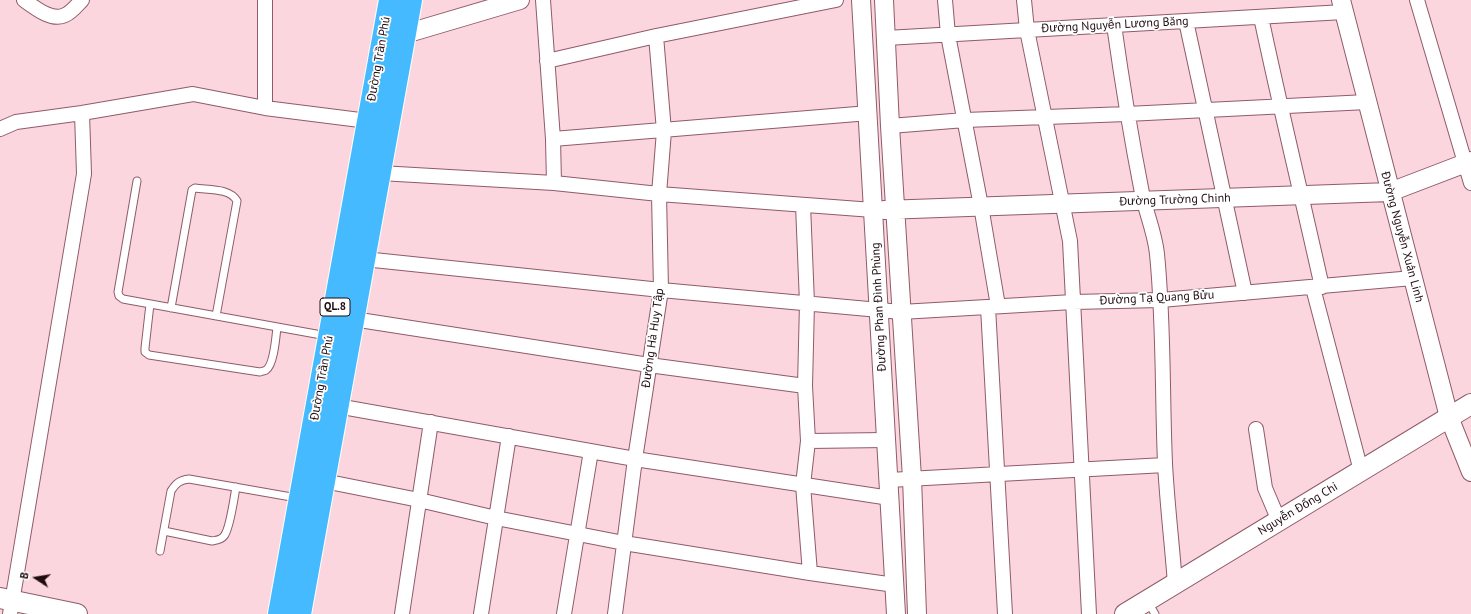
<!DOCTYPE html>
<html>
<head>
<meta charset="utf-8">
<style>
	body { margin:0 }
	#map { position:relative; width:1471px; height:614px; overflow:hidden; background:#fbd6df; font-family:"PT Sans",sans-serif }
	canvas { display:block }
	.north { position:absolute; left:16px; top:558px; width:40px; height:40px; -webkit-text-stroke:3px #fff; paint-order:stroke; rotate:282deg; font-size:11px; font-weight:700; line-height:16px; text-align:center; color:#1e0b10 }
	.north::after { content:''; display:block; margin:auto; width:14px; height:18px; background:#1e0b10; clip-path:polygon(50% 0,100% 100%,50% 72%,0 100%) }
</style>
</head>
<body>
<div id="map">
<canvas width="1471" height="614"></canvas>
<div class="north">B</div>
</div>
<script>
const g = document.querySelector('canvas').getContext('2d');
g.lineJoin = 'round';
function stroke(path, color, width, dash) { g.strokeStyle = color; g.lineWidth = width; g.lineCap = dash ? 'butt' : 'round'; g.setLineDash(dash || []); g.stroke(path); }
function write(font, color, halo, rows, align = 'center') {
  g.font = font + ' "PT Sans",sans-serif'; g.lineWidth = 3.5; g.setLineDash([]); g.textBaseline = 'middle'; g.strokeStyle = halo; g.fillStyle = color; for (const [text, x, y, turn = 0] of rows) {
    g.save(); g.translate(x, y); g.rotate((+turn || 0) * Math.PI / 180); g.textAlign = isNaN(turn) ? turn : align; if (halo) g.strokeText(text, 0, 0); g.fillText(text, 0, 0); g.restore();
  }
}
const service = new Path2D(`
	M 137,181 L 118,292 L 119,296 L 123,299 L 327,336
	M 150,304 L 145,348 L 145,352 L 149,355 L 260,372 C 262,371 265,371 266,370 C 274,365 276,336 277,327
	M 171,308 L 192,190 L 195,188 C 209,190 230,188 237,201 L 216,316
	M 164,531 L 212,541 C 217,540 221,540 224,536 C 230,529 234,498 236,487
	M 160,551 L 171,491 C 176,483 180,480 189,479 L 297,498
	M 1148,602 L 1155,614`);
const minor = new Path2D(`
	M 24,0 C 34,7 52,22 65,15 C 72,12 77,5 82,0
	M 265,0 L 265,108
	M 543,0 L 553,139 L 554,183
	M 945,0 L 948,35 L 981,206 L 998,306
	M 1024,0 L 1027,30 L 1070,241 L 1089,614
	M 1417,0 L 1471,183
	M 1261,17 C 1280,107 1302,197 1322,287
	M 1186,21 L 1245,293
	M 1114,25 C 1122,82 1131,137 1142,193 C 1146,213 1155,233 1157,254 C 1164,323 1162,393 1165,463 C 1167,503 1172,543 1175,584
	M 886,38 L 1344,12
	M 547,61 L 656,36 L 836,0
	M 890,126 L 965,120 L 1127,114 L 1367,102
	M 0,129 L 16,122 L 82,113 L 193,94 L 265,108 L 368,121
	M 553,139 L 869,113
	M 380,173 L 554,183 L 659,194 L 873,210
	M 803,205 L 807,303 L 805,386 L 808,441 L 803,485 L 810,573
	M 364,259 L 661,290 L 901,312 L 1073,302 L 1161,300 L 1413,278
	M 1313,288 L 1361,471
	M 988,307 L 1005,614
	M 353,319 L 649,365 L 805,386
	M 337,406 L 635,459 L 890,498
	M 1256,429 L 1265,488 L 1279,521
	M 808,441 L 886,440
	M 889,480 L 1165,465
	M 324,481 L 419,500 L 496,518 L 624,543 L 810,573 L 895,585
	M 10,614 L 84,174 L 82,113
	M 402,614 L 431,422
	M 481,614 L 509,436
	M 564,614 L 591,451
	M 615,614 L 635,459 L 661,290 L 659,194 L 664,131 L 656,36`);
const tertiary = new Path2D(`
	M 861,0 L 896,614
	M 884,0 L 890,126 L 912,478 L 917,614
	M 1341,0 L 1449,417 L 1471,472
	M 405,34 L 520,0
	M 884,210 L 1390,192 L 1471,161`);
const secondary = new Path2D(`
	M 0,598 L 77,614
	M 1125,614 L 1471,404`);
const trunk = new Path2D(`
	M 279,614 L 390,0
	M 300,614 L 411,0`);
stroke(service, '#8f5b69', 9);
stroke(minor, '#8f5b69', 16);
stroke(tertiary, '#8f5b69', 20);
stroke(secondary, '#8f5b69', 22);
stroke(trunk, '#fff', 24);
stroke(service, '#fff', 7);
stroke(minor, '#fff', 14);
stroke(tertiary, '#fff', 18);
stroke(secondary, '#fff', 20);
stroke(trunk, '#46bafe', 22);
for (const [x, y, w] of [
	[335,307,30]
]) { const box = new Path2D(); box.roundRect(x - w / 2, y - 9, w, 18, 3); g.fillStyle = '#fff'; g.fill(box); stroke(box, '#1e0b10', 1); }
write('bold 11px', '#1e0b10', null, [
	["QL.8",335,307]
]);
write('12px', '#1e0b10', '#fff', [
	["Đường Nguyễn Lương Băng",1115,25,-3],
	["Đường Trần Phú",379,59,-80],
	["Đường Trường Chinh",1175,200,-2],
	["Đường Nguyễn Xuân Linh",1402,237,75],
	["Đường Tạ Quang Bửu",1157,298,-3],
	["Đường Phan Đình Phùng",879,307,-93],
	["Đường Hà Huy Tập",653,338,-82],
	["Đường Trần Phú",322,378,-80],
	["Nguyễn Đổng Chi",1298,509,-31]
]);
</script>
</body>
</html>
